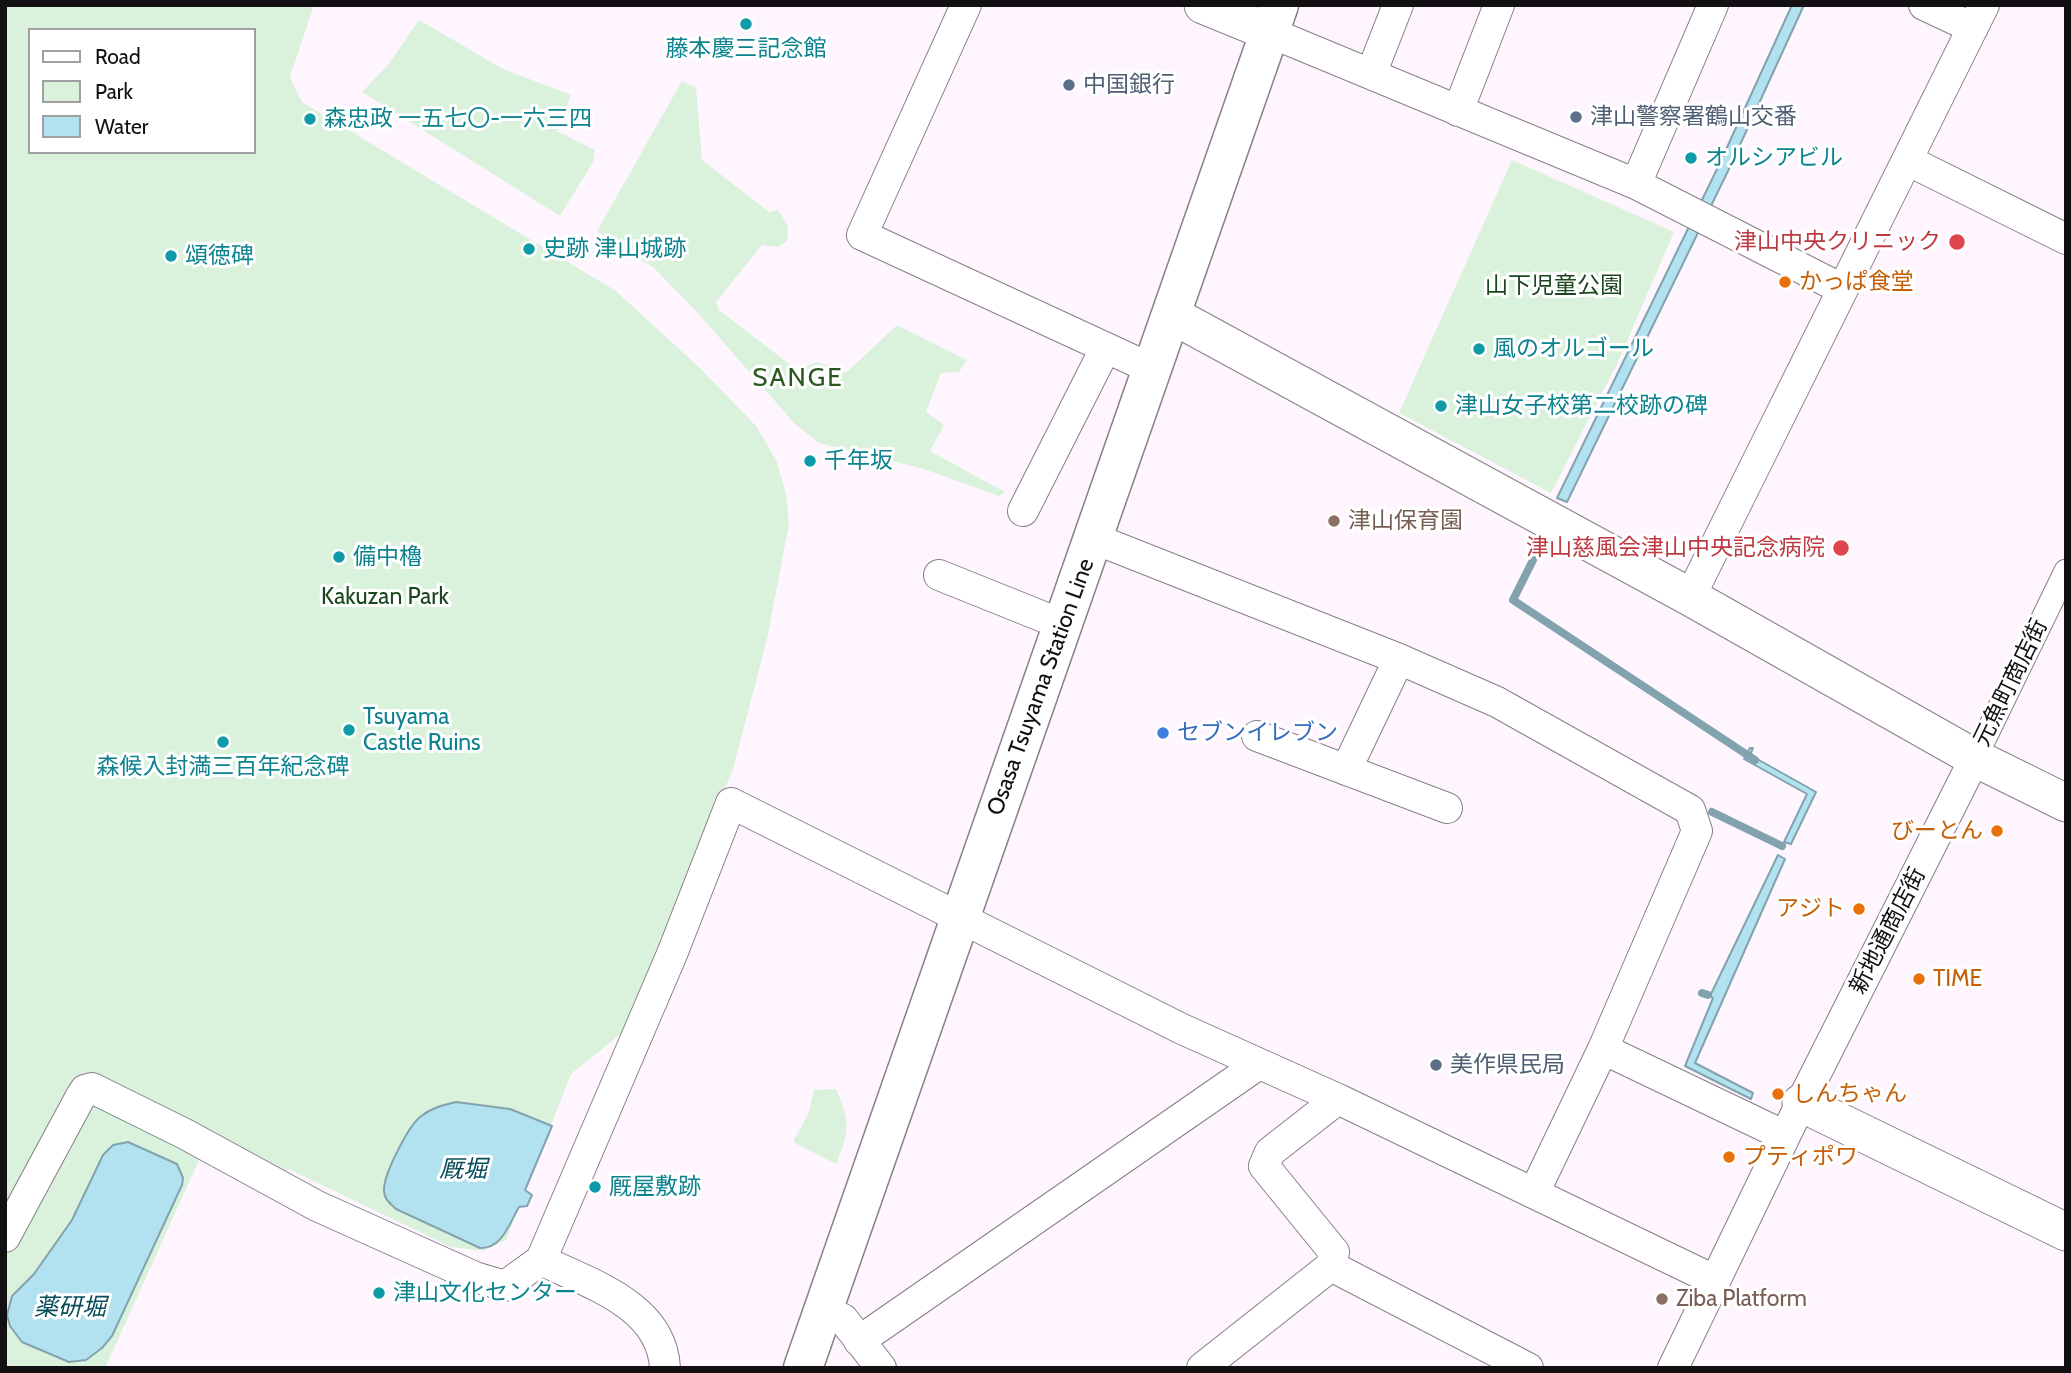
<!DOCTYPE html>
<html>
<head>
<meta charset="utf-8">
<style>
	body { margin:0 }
	#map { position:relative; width:2071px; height:1373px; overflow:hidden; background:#fef5fe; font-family:Cabin,sans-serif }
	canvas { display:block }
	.frame { position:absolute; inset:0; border:7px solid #131013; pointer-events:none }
	.legend { position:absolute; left:28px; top:28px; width:228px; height:126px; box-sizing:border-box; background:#fff; border:2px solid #a19fa1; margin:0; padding:9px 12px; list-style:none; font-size:21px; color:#131013 }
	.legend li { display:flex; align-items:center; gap:14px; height:35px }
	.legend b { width:35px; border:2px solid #a19fa1 }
</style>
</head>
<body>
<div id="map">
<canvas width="2071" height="1373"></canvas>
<div class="frame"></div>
<ul class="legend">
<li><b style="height:9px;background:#fff"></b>Road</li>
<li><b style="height:19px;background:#daf2db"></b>Park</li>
<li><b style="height:19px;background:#b2e2f0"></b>Water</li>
</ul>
</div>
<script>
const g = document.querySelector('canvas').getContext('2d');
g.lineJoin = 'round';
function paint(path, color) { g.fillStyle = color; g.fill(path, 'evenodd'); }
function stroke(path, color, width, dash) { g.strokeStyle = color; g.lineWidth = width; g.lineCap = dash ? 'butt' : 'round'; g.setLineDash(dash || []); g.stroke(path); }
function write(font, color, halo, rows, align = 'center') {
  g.font = font + ' Cabin,"Noto Sans JP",sans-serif'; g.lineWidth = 6; g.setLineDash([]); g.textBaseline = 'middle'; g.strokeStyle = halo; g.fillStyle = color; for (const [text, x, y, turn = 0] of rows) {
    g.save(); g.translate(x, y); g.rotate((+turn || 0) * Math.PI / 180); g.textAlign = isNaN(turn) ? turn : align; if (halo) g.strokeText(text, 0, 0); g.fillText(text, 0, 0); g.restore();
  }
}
paint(new Path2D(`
	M 5,5 L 314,5 L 290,77 L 302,102 L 616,291 L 702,370 L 756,426 L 777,462 L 786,494 L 789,524 L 767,639 L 733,769 L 623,1032 L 571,1074 L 506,1240 L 483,1251 L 451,1247 L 303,1176 L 288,1169 L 285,1176 L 210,1136 L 105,1368 L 5,1368 ZM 30,30 L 254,30 L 254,152 L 30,152 Z
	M 419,20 L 503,69 L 571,95 L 557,131 L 595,150 L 593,162 L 560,216 L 362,92 L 388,65 Z
	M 682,81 L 696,88 L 702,160 L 769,212 L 778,210 L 788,226 L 787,241 L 778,247 L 762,245 L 716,302 L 719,310 L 797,370 L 817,362 L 847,372 L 897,325 L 967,360 L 959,372 L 941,373 L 926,412 L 944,425 L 930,451 L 1005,492 L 999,496 L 924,469 L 819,443 L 795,424 L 696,311 L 654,268 L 597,231 Z
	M 1512,160 L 1674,232 L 1618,362 L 1551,493 L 1399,413 Z
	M 836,1089 C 850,1122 850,1131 836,1164 L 793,1142 L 809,1112 L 814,1090 Z`), '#daf2db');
const water = new Path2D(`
	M 1792,5 L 1804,5 L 1728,171 L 1567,502 L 1557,498 L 1718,167 Z
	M 1750,748 L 1753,748 L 1750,755 L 1816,792 L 1791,844 L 1784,842 L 1807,794 L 1744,759 Z
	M 1778,855 L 1785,859 L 1695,1063 L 1753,1093 L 1751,1099 L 1685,1066 L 1713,998 L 1710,996 Z
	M 456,1102 L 510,1109 L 552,1126 L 525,1190 L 532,1195 L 527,1206 L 519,1207 C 509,1224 502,1249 480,1248 L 396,1209 C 390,1203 384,1199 384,1191 C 383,1175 408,1127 420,1117 C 431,1108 443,1105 456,1102 Z
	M 128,1142 L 177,1164 L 183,1178 L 182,1185 L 112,1336 L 102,1348 L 86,1360 L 69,1362 L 22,1342 L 10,1326 L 7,1315 L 12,1296 L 34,1274 L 72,1220 L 103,1155 L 113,1145 Z`);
paint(water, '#b2e2f0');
stroke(water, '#82a3ae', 2);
stroke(new Path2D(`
	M 1548,530 L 1513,600 L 1755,760
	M 1712,812 L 1782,846
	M 1702,993 L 1708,995`), '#82a3ae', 8);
const pedestrian = new Path2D(`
	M 1975,758 L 2066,571`);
const minor = new Path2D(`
	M 966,5 L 862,235 L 1152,369
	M 1924,5 L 1973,28
	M 1269,32 L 1636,184 L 1842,289
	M 1371,74 L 1398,5
	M 1458,111 L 1499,5
	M 1907,160 L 2066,239
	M 1636,184 L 1713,5
	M 1023,511 L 1105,349
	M 1095,539 L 1399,659 L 1497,702 L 1690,810 L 1697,831 L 1603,1049 L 1534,1193
	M 939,575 L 1061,624
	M 1690,597 L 1984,5
	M 1257,736 L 1447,808
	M 1346,770 L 1399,659
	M 1603,1049 L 1785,1136
	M 5,1237 L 81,1096 L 85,1090 L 92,1088 L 185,1134 L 317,1206 L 475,1277 L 505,1286 L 541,1260 L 672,954 L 731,803 L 1182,1029 L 1338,1099 L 1714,1280
	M 541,1260 C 590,1284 662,1305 665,1368
	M 1331,1266 L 1528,1368
	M 823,1310 L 843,1319 L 881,1368
	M 859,1341 L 1259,1064
	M 1202,1368 L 1331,1266 L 1334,1252 L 1264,1166 L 1270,1152 L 1338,1099
	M 1673,1368 L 1801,1103 L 1975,758`);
const tertiary = new Path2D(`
	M 1203,5 L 1269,32
	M 1172,315 L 1690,597 L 1975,758 L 2066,803
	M 1801,1103 L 2066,1232`);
const secondary = new Path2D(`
	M 803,1368 L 1279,5`);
stroke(pedestrian, '#877f87', 25);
stroke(minor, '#877f87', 32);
stroke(tertiary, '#877f87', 39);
stroke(secondary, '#877f87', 41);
stroke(pedestrian, '#fff', 23);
stroke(minor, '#fff', 30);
stroke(tertiary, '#fff', 37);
stroke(secondary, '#fff', 38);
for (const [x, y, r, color] of [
	[746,24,7,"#0f9aa8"],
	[1069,85,7,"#5c6f8a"],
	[1576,117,7,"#5c6f8a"],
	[310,119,7,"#0f9aa8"],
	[1691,158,7,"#0f9aa8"],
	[1957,242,9,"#e0444e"],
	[529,249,7,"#0f9aa8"],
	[171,256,7,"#0f9aa8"],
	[1785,282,7,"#e8710a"],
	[1479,349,7,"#0f9aa8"],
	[1441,406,7,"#0f9aa8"],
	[810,461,7,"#0f9aa8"],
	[1334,521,7,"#8d6e63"],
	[1841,548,9,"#e0444e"],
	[339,557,7,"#0f9aa8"],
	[349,730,7,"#0f9aa8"],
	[1163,733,7,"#3f7fe0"],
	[223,742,7,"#0f9aa8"],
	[1997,831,7,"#e8710a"],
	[1859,909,7,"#e8710a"],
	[1919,979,7,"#e8710a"],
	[1436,1065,7,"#5c6f8a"],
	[1778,1094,7,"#e8710a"],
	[1729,1157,7,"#e8710a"],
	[595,1187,7,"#0f9aa8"],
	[379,1293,7,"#0f9aa8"],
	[1662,1299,7,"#8d6e63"]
]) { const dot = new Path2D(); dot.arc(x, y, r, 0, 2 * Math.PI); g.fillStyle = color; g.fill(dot); stroke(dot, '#fff', 2.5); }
write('23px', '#0d838f', '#fff', [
	["藤本慶三記念館",746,49,"center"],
	["森忠政 一五七〇-一六三四",324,119],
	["オルシアビル",1705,158],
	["史跡 津山城跡",543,249],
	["頌徳碑",185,256],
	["風のオルゴール",1493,349],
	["津山女子校第二校跡の碑",1455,406],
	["千年坂",824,461],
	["備中櫓",353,557],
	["Tsuyama",363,717],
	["Castle Ruins",363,743],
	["森候入封満三百年紀念碑",223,767,"center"],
	["厩屋敷跡",609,1187],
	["津山文化センター",393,1293]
], 'left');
write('23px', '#4e5e75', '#fff', [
	["中国銀行",1083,85],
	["津山警察署鶴山交番",1590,117],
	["美作県民局",1450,1065]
], 'left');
write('23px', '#be3a42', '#fff', [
	["津山中央クリニック",1941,242],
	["津山慈風会津山中央記念病院",1825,548]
], 'right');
write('23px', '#c56008', '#fff', [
	["かっぱ食堂",1799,282],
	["びーとん",1983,831,"right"],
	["アジト",1845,909,"right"],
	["TIME",1933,979],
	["しんちゃん",1792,1094],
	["プティポワ",1743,1157]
], 'left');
write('23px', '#1a461e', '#fff', [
	["山下児童公園",1554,286],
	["Kakuzan Park",385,597]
]);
write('23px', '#785e54', '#fff', [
	["津山保育園",1348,521],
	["Ziba Platform",1676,1299]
], 'left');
write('23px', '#131013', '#fff', [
	["元魚町商店街",2011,683,-64],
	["Osasa Tsuyama Station Line",1041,687,-70],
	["新地通商店街",1888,931,-63]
]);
write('23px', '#366cbe', '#fff', [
	["セブンイレブン",1177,733]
], 'left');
write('italic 24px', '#054b5a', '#fff', [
	["厩堀",463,1170],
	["薬研堀",70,1308]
]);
g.letterSpacing = '2px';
write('26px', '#2a5820', '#fff', [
	["SANGE",798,378]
]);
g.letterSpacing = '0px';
</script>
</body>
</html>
